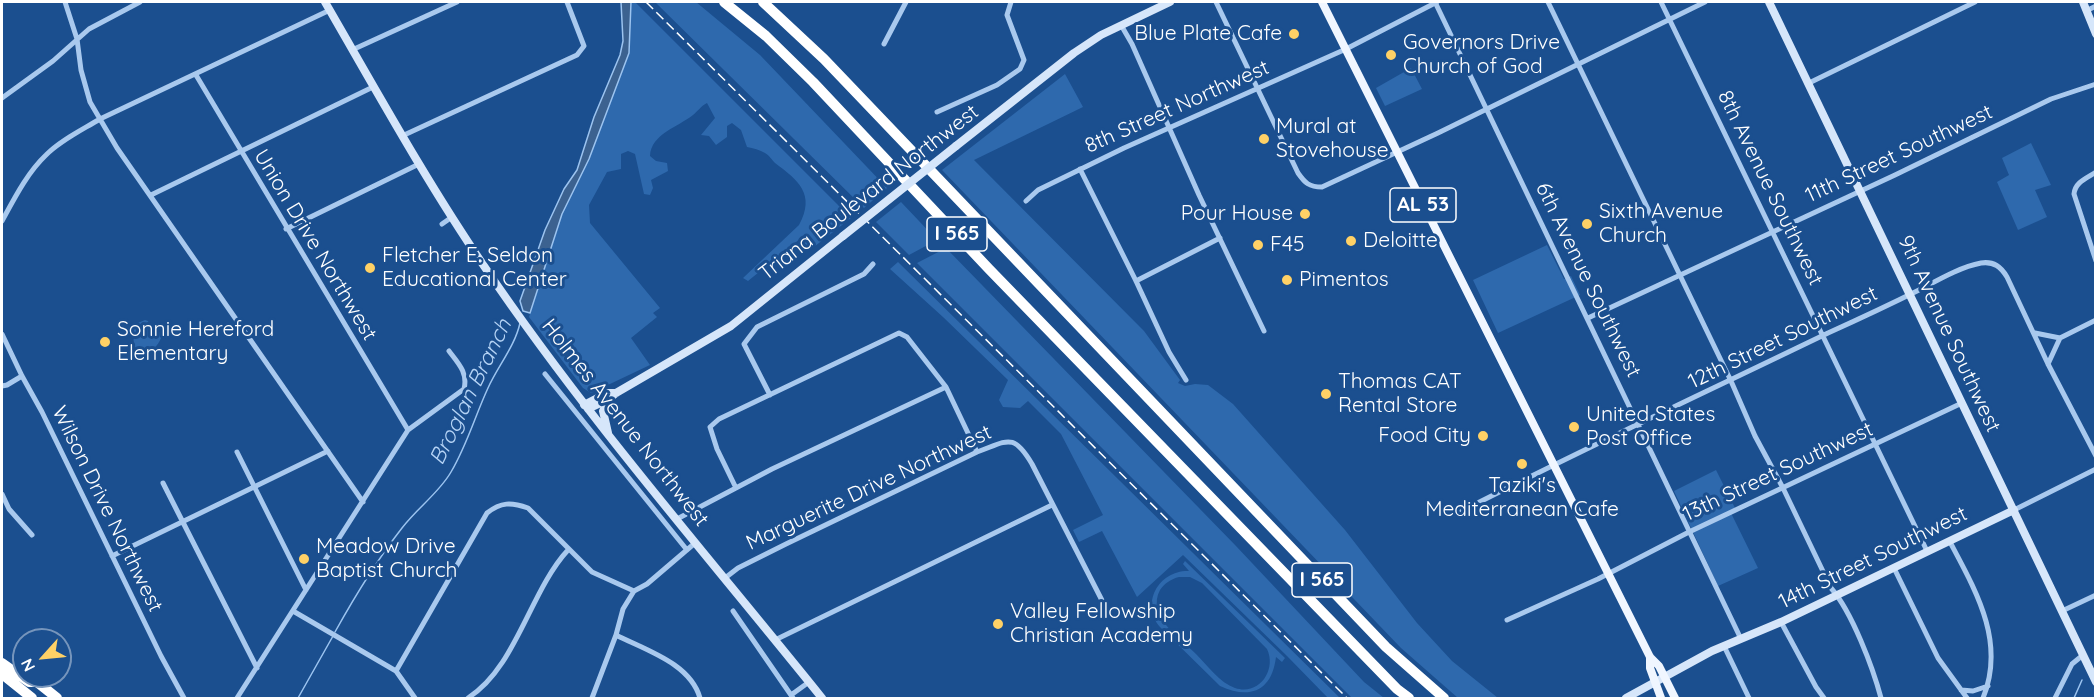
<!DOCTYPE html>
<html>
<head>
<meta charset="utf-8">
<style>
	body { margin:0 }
	#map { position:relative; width:2097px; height:700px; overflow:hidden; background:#1b4f8f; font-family:Quicksand,sans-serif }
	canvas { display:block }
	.frame { position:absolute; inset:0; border:3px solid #fff; pointer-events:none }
	.north { position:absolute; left:12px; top:628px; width:60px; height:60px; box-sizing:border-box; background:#1b4f8f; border:2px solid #7695bc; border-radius:50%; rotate:243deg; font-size:16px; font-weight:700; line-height:24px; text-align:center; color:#fff }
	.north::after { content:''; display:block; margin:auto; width:21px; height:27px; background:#ffd166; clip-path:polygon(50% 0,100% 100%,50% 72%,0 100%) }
</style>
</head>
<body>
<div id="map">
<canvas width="2097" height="700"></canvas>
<div class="frame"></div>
<div class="north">N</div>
</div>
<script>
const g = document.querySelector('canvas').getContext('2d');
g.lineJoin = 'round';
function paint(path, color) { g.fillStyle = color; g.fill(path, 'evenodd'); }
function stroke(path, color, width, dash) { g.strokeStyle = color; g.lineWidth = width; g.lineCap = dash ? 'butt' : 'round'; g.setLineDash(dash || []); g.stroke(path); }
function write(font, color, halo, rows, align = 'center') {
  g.font = font + ' Quicksand,sans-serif'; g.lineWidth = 6; g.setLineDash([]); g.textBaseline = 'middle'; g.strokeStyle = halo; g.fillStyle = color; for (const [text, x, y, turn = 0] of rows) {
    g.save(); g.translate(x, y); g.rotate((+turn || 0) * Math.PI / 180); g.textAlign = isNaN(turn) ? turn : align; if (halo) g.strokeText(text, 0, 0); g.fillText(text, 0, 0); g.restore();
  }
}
paint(new Path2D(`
	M 631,2 L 635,2 L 851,218 L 810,250 L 801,238 L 748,281 L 743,278 L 799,225 C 816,194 798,180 775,163 C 772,160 769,155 765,153 C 760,150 753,148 747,147 L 741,130 L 732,123 L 727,126 L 727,137 L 716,145 L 709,136 L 701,135 L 715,118 L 707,103 C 701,106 698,111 693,115 C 678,127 651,134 650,156 L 656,161 L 667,163 L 668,171 L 651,180 L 653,188 L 650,195 L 644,194 L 635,154 L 628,151 L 621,154 L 621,169 L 607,172 L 589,205 L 590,223 L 660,308 L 653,313 L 657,317 L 631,338 L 650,365 L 591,393 L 583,388 L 529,317 L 562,214 L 589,159 L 629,53 Z
	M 655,2 L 696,2 L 760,55 L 887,188 L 864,208 Z
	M 1411,68 L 1422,89 L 1385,106 L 1376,88 Z
	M 1065,74 L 1083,107 L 974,160 L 1144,331 L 1180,380 L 1178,383 L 1185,386 L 1195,384 L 1208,385 L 1233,404 L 1345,530 L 1417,623 L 1452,661 L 1498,698 L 1458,698 L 1401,648 L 942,170 Z
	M 2031,143 L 2051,185 L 2035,190 L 2047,217 L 2018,230 L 1997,182 L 2009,175 L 2002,158 Z
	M 901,202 L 937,240 L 909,255 L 876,222 Z
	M 1547,245 L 1564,279 L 1571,276 L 1580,295 L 1498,333 L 1473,280 Z
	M 946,248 L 1236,546 L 1364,682 L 1384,698 L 1352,698 L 917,263 Z
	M 898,262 L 1340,698 L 1328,698 L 1287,656 L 1183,555 L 1137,597 L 1102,531 L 1079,542 L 1073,530 L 1103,515 L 1061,434 L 1028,401 L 1020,408 L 1003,407 L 999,400 L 1008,380 L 943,317 L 890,269 Z
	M 145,320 L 148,321 L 149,324 L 157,324 L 161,338 C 157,349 144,358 134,348 L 133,325 Z
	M 1716,470 L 1736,510 L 1731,513 L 1758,568 L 1718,586 L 1674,491 Z
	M 1185,561 L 1285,658 L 1282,662 L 1276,657 C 1272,691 1250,700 1220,686 L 1160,627 C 1140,603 1159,570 1189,571 L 1183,564 ZM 1179,577 L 1190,577 L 1202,583 L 1267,649 C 1277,670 1259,696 1235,688 C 1220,683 1207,665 1196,654 C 1181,639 1146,616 1160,590 C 1165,583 1171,579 1179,577 Z`), '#2e69ad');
const water = new Path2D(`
	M 621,2 L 631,2 L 629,53 L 589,159 L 562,214 L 530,313 L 523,311 L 520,301 L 545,230 L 564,189 L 577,170 L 594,117 L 620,55 L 623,41 Z`);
paint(water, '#3c6290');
stroke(water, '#9cc4f0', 1.5);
stroke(new Path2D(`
	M 335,632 C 355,596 377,560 402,528 C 417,508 439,493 451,472 C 467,445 475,416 488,388 C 498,366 515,346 520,323
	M 2095,668 L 2096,668
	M 298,698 L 333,636
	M 2074,698 L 2082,680`), '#9cc4f0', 1.5);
stroke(new Path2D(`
	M 65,2 L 77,39 L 81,70 L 90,102 L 117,148 L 363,502
	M 1216,2 L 1298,173 C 1305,183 1309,187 1322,187 L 1438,133 L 1705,2
	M 1435,2 L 1741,639
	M 1548,2 L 1731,381 L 1755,436 L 1783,488 L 1831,588 C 1852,612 1873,668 1881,698
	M 1661,2 L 1927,551
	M 2086,11 L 2096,6
	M 1121,25 L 1132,44 L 1199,195 L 1264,331
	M 884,44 L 906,2
	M 352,50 L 457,2
	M 196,75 L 408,430
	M 1809,83 L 1975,2
	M 2,98 L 53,61 L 89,29 L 140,2
	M 937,112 L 997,85 L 1020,69 L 1024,60 L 1007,15 L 1011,2
	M 402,136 L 577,55 L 584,46 L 567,2
	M 1080,169 L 1136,281 L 1169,352 L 1186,380
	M 2096,172 C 2087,178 2075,182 2074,194 L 2096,261
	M 151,195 L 373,87
	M 1026,201 L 1038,190 L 1124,148 L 1346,49 L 1437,2
	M 2,221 C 14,199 27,173 46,155 C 61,140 82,130 100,119 L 330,10
	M 442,224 L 452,217
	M 286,229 L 419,164
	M 1136,281 L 1220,238
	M 1588,318 L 1895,175 L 2051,99 L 2096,84
	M 2035,333 L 2060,338 L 2096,320
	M 2,334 L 22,376 L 42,412 L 161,656 L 184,698
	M 2048,364 L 2060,338
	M 545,374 L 687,550
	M 2,386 L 7,385 L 22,376
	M 770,395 L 744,344 L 757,327 L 864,274 L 873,264
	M 237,452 L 306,590
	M 163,483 L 257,668
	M 736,488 L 717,449 L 710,427 L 719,419 L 899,333 L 907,337 L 946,387 L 977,452
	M 2,494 L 9,509 L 32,535
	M 2014,510 L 2096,469
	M 1456,514 C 1579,451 1704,393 1828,333 C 1859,319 1889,305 1919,290 C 1938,280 1960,267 1981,263 C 1994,261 2001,267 2007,277 L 2048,364 L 2096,456
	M 677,519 L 772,469 L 946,387
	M 1950,542 C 1976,591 2006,642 1983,698
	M 112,556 L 328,451
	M 1894,568 L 1938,658 L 1967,698
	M 725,578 L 738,568 L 786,544 L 977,452 C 1008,441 1013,432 1032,464 L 1109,614
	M 293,611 L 396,671 L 415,698
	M 733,611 L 793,698
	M 2062,611 L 2096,595
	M 1507,620 L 1598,579 L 1689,532 L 1962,403
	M 1781,622 L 1816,687 L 1824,698
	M 616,635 C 645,650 690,663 700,698
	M 775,640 L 1052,505
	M 1724,646 L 1749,698
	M 396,671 L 487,513 C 501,502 511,502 528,508 L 592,572 L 634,591
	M 1961,690 L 1973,691 L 1988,686
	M 791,695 L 809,682
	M 237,698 L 408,430 L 464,389 C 468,373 459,364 449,351
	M 468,698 C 516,668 530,591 568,550
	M 592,698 L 616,635 L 623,609 L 634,591 L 647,584 L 695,543
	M 2055,698 L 2072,664 L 2083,655`), '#a9c9ee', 5);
stroke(new Path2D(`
	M 325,2 C 376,90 426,181 484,266 C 587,418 708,556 822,698
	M 1769,2 L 2096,682
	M 2083,2 L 2096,34
	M 956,146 L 1074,53 L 1101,35 L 1170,2
	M 584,405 L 607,393 L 616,393
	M 588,409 L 609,399 L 616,393 L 731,326 L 843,236
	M 608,433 L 603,411 L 609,399
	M 1626,698 L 1712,651 L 1781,622 L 2014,510`), '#d6e6fa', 8);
stroke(new Path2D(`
	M 1322,2 L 1650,657 L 1659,666 L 1675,698
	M 1650,657 L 1650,668 L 1661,698`), '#f0f6ff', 8);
stroke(new Path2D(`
	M 724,2 L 766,36 L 813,82 L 989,269 L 1397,689 L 1409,698
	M 763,2 L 824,59 L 1386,647 L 1444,698
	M 2,663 L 29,682 L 37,682
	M 2,674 L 32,698
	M 32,678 L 57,698`), '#fff', 10);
stroke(new Path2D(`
	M 646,2 L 1347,698`), '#fff', 1.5, [10, 4.5]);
stroke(new Path2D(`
	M 843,236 L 956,146`), '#d6e6fa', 8);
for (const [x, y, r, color] of [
	[1294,34,6,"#ffd166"],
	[1391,55,6,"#ffd166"],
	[1264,139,6,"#ffd166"],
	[1305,214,6,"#ffd166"],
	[1587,224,6,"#ffd166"],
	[1351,241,6,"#ffd166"],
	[1258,245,6,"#ffd166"],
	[370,268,6,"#ffd166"],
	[1287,280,6,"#ffd166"],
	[105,342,6,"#ffd166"],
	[1326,394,6,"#ffd166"],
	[1574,427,6,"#ffd166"],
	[1483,436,6,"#ffd166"],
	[1522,464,6,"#ffd166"],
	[304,559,6,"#ffd166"],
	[998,624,6,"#ffd166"]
]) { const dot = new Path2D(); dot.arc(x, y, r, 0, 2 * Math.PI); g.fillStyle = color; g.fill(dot); stroke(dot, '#1b4f8f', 2); }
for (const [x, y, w] of [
	[1423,205,66],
	[957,234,60],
	[1322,580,60]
]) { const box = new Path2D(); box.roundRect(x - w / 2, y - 17, w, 34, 4.5); g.fillStyle = '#1b4f8f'; g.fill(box); stroke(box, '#fff', 1.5); }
write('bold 20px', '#fff', null, [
	["AL 53",1423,205],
	["I 565",957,234],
	["I 565",1322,580]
]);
write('21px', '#fff', '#1b4f8f', [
	["Blue Plate Cafe",1282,34,"right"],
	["Governors Drive",1403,43],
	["Church of God",1403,67],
	["Mural at",1276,127],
	["Stovehouse",1276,151],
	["Sixth Avenue",1599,212],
	["Church",1599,236],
	["Pour House",1293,214,"right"],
	["Deloitte",1363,241],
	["F45",1270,245],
	["Fletcher E. Seldon",382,256],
	["Educational Center",382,280],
	["Pimentos",1299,280],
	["Sonnie Hereford",117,330],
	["Elementary",117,354],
	["Thomas CAT",1338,382],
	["Rental Store",1338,406],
	["United States",1586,415],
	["Post Office",1586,439],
	["Food City",1471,436,"right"],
	["Taziki's",1522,486,"center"],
	["Mediterranean Cafe",1522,510,"center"],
	["Meadow Drive",316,547],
	["Baptist Church",316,571],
	["Valley Fellowship",1010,612],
	["Christian Academy",1010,636]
], 'left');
write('21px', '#fff', '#1b4f8f', [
	["8th Street Northwest",1177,107,-24],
	["11th Street Southwest",1899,154,-25],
	["8th Avenue Southwest",1770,188,64],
	["Triana Boulevard Northwest",869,193,-38],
	["Union Drive Northwest",315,245,59],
	["6th Avenue Southwest",1588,280,64],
	["9th Avenue Southwest",1949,334,65],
	["12th Street Southwest",1783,338,-26],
	["Holmes Avenue Northwest",625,423,52],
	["13th Street Southwest",1778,472,-25],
	["Marguerite Drive Northwest",869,488,-25],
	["Wilson Drive Northwest",107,509,64],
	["14th Street Southwest",1873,558,-26]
]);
write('italic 22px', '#b5d3f5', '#1b4f8f', [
	["Broglan Branch",471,392,-64]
]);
</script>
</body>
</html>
